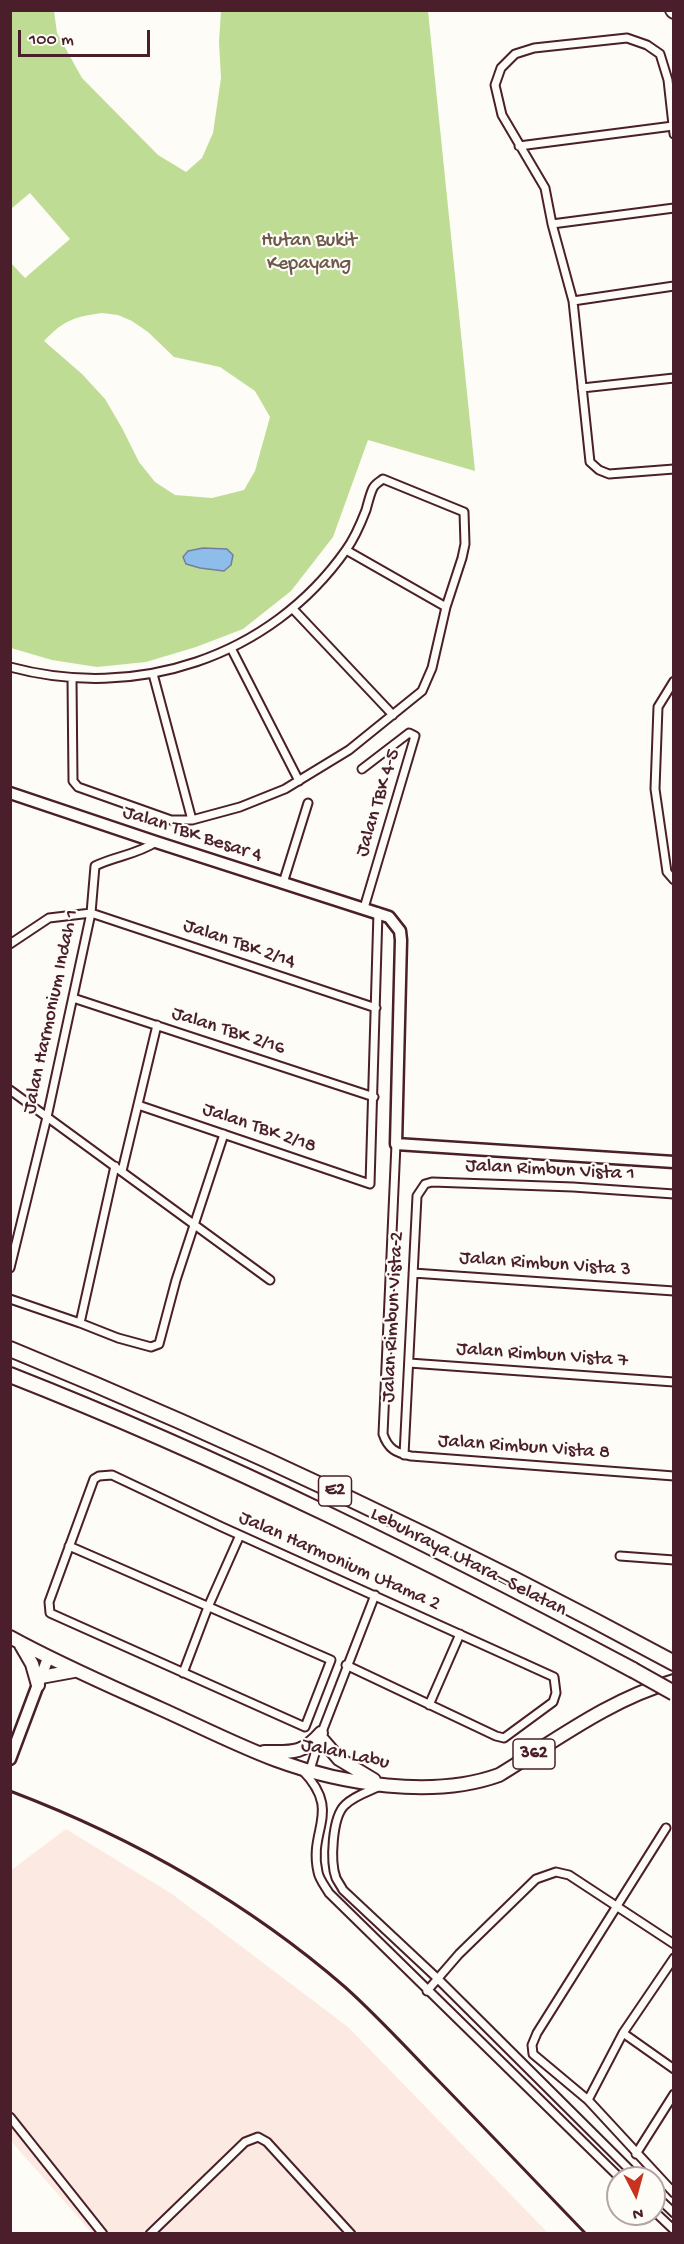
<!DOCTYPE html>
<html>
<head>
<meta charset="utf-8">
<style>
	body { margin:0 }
	#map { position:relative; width:684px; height:2244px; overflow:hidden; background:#fdfcf7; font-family:"Gochi Hand",sans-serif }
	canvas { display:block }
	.frame { position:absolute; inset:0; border:12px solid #4a1f2b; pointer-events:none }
	.north { position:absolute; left:606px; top:2166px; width:60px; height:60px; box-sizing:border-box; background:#fdfcf7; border:2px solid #b5a4a5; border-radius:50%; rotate:174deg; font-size:16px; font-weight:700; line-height:24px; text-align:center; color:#4a1f2b }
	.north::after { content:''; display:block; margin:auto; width:21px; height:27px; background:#c8321e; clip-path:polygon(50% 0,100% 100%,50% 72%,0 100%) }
	.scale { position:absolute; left:18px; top:30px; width:132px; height:27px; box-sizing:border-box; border:3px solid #4a1f2b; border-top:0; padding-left:8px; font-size:18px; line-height:21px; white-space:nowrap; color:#4a1f2b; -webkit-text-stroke:4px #fdfcf7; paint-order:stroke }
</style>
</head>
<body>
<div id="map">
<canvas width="684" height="2244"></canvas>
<div class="frame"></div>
<div class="north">N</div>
<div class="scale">100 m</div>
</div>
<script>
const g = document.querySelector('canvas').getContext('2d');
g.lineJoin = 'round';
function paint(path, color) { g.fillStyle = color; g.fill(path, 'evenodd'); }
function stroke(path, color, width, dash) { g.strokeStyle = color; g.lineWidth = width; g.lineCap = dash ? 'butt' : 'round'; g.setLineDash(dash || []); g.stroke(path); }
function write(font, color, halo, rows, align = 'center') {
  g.font = font + ' "Gochi Hand",sans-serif'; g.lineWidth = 4.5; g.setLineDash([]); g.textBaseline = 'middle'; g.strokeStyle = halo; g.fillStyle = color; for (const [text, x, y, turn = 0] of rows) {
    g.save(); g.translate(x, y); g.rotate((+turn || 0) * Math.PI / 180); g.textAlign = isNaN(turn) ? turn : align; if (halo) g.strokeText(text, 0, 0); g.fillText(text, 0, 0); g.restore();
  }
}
paint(new Path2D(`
	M 66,1829 L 172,1894 L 348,2027 L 548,2233 L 92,2233 L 11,2141 L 10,1871 Z`), '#fceae2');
paint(new Path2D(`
	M 11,11 L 54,11 L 57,33 L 82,78 L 158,155 L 186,172 L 202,158 L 213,133 L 221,78 L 219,42 L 221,11 L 428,11 L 475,471 L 368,440 L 333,537 L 291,591 L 243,629 L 196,647 L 146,662 L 97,667 L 52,660 L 11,648 L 10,262 L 25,278 L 70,239 L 30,193 L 11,209 ZM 102,313 L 118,315 L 132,321 L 148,332 L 174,357 L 220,367 L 255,391 L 270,417 L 255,471 L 244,490 L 212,498 L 175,495 L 155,482 L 139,462 L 122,428 L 105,399 L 82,374 L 44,341 C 64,320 74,317 102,313 Z`), '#bfdc94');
const water = new Path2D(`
	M 203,548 L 227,549 L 233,555 L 231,565 L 224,571 L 200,568 L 186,564 L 183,557 L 188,551 Z`);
paint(water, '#8ebde9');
stroke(water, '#737e9d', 1.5);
const street = new Path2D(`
	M 674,134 L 668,80 L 660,54 L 647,45 L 627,38 L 534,48 L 515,54 L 501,68 L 495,85 L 502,115 L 545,188 L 552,224 L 573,301 L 590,462 L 599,470 L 609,474 L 674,469
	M 519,146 L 673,126
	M 552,224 L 674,208
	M 573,301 L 674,286
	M 582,388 L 674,378
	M 346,550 L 446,607
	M 293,609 L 393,715
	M 231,648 L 299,781
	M 10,667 C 136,701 270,658 346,550 C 354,539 361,523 366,510 C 368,503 370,494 373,488 C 375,484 379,482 383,479 L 464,512 L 465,544 L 462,558 L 446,607 L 432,668 L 422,691 L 349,750 L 285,789 L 240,807 L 192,820 L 171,820 L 78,787 L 73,781 L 72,679
	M 153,674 L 192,820
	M 674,681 L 658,707 L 655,789 L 667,872 L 674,880
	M 362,769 L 409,733 L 415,736 L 364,908
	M 283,883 L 308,803
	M 10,944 L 49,918 L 91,913 L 376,1008
	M 73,998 L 374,1097
	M 10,1090 L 270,1280
	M 138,1105 L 370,1184 L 378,912
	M 396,1144 L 383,1434 C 388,1449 396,1453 411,1456 L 674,1476
	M 122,1171 L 157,1025
	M 10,1268 L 47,1117 L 91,913 L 95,866 C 115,856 136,855 156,842
	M 413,1273 L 674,1291
	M 10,1299 L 80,1323 L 118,1338 L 151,1347 L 159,1344 L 176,1280 L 224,1134
	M 80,1323 L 115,1166
	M 409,1363 L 674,1382
	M 404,1455 L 417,1196 L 425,1184 L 432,1182 L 573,1187 L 674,1194
	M 69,1546 L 331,1660 L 305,1727 L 50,1613 L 49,1602 L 94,1479 L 99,1476 L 112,1475 L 222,1527 L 521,1662 L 554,1677 L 556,1693 L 553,1702 L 504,1738 L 496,1736 L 346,1665
	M 620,1556 L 674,1560
	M 183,1673 L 208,1607 L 240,1535
	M 429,1705 L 460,1634
	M 302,1770 C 343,1812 308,1829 318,1872 C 319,1879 325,1886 329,1893 L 620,2178
	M 310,1770 L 320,1737 L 375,1595
	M 378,1787 C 367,1792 354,1796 345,1805 C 332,1817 330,1862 336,1878 C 338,1882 341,1886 343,1890 L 437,1978 L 638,2178
	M 666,1828 L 537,2033 L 532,2045 L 533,2054 L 588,2100 L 674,2193
	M 427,1991 L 459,1954 L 536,1879 L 556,1872 L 569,1875 L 674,1944
	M 623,2033 L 674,2069
	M 588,2100 L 623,2033 L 674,1958
	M 10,2117 L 103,2234
	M 636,2154 L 674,2094
	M 654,2194 L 674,2213
	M 654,2211 L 674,2230
	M 150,2234 L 245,2142 L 258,2137 L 267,2142 L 351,2234`);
const secondary = new Path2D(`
	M 10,793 L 156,842 L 389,917 L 400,931 L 401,940 L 396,1144 L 674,1162
	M 10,1759 L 48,1658`);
const primary = new Path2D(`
	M 10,1637 C 59,1664 108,1685 159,1708 C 197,1725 236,1745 276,1760 C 341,1784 433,1799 499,1775 C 555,1741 610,1699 674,1681
	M 21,1645 L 32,1664 L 38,1685
	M 41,1677 L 74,1671
	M 320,1737 L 339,1759 L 374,1780
	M 264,1752 C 291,1752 302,1755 321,1733`);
const highway = new Path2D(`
	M 673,10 L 674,11
	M 10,1349 C 237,1442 458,1546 674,1663
	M 10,1375 C 224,1459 431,1562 633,1670`);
stroke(street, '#4a1f2b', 11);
stroke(secondary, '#4a1f2b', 15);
stroke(primary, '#4a1f2b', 16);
stroke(highway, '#4a1f2b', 18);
stroke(street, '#fdfcf7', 7);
stroke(secondary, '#fdfcf7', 10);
stroke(primary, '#fdfcf7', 12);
stroke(highway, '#fdfcf7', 14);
stroke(new Path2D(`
	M 10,1791 C 131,1837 247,1902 345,1987 C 374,2013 401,2042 428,2070 C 481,2124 533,2179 586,2234`), '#4a1f2b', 3);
const highwayBridge = new Path2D(`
	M 633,1670 L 674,1693`);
stroke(highwayBridge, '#4a1f2b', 18, []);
stroke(highwayBridge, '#fdfcf7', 14);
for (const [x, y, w] of [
	[335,1491,33],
	[534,1754,42]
]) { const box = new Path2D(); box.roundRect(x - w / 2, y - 15, w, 30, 4.5); g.fillStyle = '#fdfcf7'; g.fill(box); stroke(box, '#4a1f2b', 1.5); }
write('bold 18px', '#4a1f2b', null, [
	["E2",335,1491],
	["362",534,1754]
]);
write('20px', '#6d584a', '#fdfcf7', [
	["Hutan Bukit",309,242],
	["Kepayang",309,265]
]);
write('20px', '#4a1f2b', '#fdfcf7', [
	["Jalan TBK 4-5",379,803,-73],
	["Jalan TBK Besar 4",192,835,18],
	["Jalan TBK 2/14",239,945,19],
	["Jalan Harmonium Indah 1",52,1012,-78],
	["Jalan TBK 2/16",228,1032,18],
	["Jalan TBK 2/18",259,1129,19],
	["Jalan Rimbun Vista 1",550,1171,3],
	["Jalan Rimbun Vista 3",545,1265,4],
	["Jalan Rimbun Vista 2",394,1317,-87],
	["Jalan Rimbun Vista 7",542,1356,4],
	["Jalan Rimbun Vista 8",524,1448,4],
	["Jalan Harmonium Utama 2",339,1562,24],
	["Lebuhraya Utara–Selatan",468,1563,27],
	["Jalan Labu",345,1755,12]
]);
</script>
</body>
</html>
